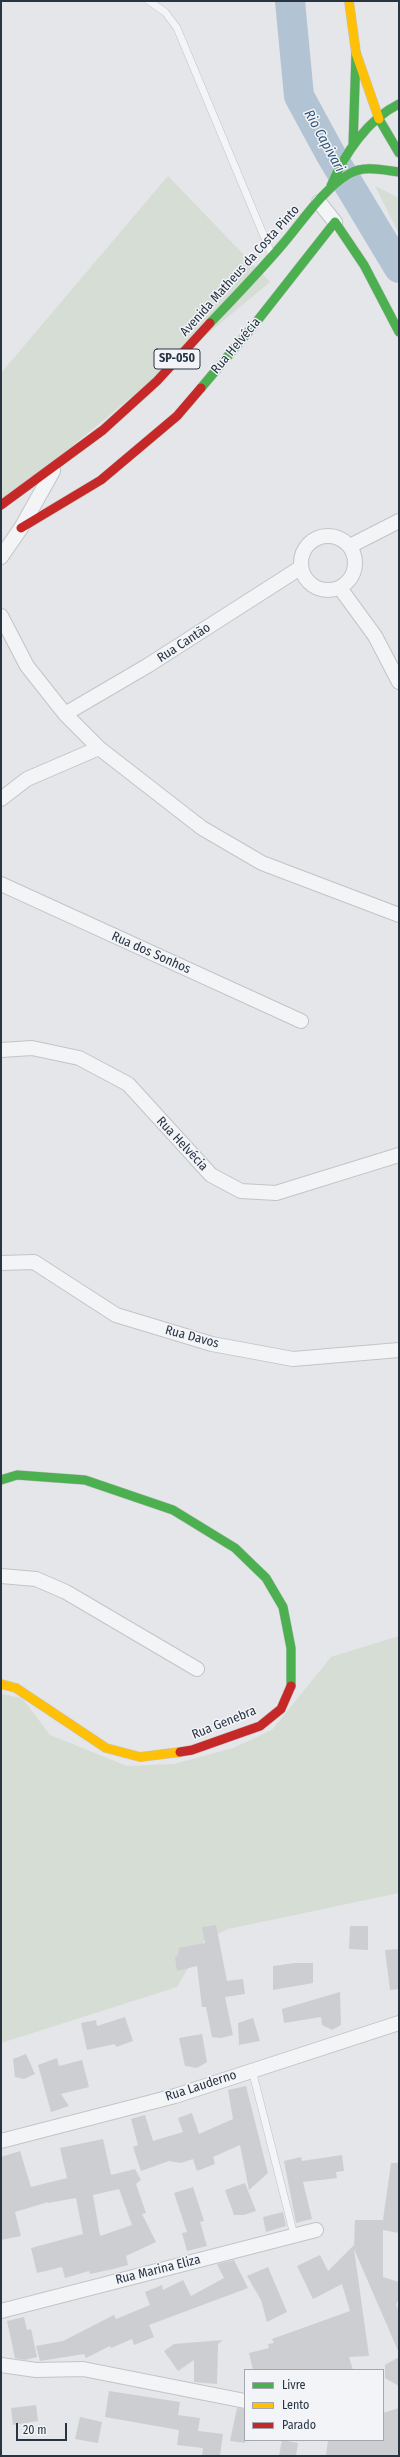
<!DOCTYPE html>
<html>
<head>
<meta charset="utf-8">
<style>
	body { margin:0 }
	#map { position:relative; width:400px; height:2457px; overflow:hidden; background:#e4e6e9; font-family:"Fira Sans Condensed",sans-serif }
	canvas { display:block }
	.frame { position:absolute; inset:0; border:2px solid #293443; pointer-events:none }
	.legend { position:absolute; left:244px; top:2369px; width:140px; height:72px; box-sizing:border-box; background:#f2f4f8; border:1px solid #a2a7b0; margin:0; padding:5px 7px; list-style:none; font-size:12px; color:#293443 }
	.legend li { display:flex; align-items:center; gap:8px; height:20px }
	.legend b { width:20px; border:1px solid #a2a7b0 }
	.scale { position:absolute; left:16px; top:2423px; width:51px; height:18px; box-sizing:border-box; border:2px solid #293443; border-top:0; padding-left:5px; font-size:12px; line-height:14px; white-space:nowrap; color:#293443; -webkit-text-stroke:3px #f2f4f8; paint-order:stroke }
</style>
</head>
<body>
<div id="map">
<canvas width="400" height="2457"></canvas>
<div class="frame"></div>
<ul class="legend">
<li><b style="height:5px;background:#4caf50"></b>Livre</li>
<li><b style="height:5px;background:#ffc107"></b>Lento</li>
<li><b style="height:5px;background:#c62828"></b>Parado</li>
</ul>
<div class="scale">20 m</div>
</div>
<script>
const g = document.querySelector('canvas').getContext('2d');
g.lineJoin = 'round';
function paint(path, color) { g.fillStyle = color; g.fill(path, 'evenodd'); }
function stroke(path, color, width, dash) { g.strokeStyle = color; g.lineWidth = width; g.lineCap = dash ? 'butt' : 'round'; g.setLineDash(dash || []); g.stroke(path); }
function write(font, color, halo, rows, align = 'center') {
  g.font = font + ' "Fira Sans Condensed",sans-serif'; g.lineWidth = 3; g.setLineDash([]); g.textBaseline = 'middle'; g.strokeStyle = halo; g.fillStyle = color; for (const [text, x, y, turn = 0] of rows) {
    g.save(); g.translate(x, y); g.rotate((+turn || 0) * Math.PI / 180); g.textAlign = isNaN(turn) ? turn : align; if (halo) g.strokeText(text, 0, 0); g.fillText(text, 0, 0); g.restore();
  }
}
paint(new Path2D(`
	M 168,176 L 270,282 L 1,505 L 1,373 Z
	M 375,186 L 399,198 L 399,234 Z
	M 399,1636 L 399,1893 L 228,1929 L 204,1941 L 177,1987 L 1,2043 L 1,1694 L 22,1698 L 50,1735 L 127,1766 L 174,1764 L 233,1748 L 272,1730 L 331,1657 Z`), '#d5ddd4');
stroke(new Path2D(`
	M 290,1 L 299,96 L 331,155 L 399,268`), '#b2c4d4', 30);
paint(new Path2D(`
	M 216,1925 L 227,1981 L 243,1979 L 245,1994 L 225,1997 L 233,2035 L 221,2038 L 212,2037 L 206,2007 L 202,2007 L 197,1966 L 177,1971 L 175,1957 L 178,1955 L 179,1948 L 205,1943 L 202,1927 Z
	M 350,1926 L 368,1926 L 368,1950 L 349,1949 Z
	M 399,1949 L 399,1989 L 390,1990 L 385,1950 Z
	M 295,1963 L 313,1963 L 313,1983 L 273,1990 L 273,1966 Z
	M 340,1992 L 341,2025 L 332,2030 L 322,2025 L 321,2017 L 284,2023 L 282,2009 Z
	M 125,2017 L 133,2041 L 116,2047 L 115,2044 L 87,2050 L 81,2023 L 96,2020 L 97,2026 Z
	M 253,2018 L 260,2041 L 239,2045 L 238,2023 Z
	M 202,2034 L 207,2062 L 197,2068 L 185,2066 L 179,2038 Z
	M 26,2054 L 35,2074 L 24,2079 L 15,2077 L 13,2059 Z
	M 57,2058 L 59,2066 L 82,2060 L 89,2087 L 61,2094 L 69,2106 L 51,2112 L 38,2065 Z
	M 246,2086 L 268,2173 L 249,2190 L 240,2145 L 213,2157 L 215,2164 L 197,2171 L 193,2159 L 181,2163 L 169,2161 L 141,2171 L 133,2147 L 138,2145 L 131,2119 L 145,2115 L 153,2141 L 183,2132 L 178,2118 L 192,2113 L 199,2134 L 233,2119 L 228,2090 Z
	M 103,2139 L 111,2175 L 135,2169 L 141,2180 L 136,2184 L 146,2213 L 142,2214 L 156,2242 L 126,2256 L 128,2265 L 113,2269 L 90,2274 L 89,2271 L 65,2278 L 62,2267 L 37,2273 L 31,2248 L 83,2234 L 76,2198 L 48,2203 L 48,2202 L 15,2212 L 21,2236 L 1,2240 L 1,2157 L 20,2151 L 31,2187 L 67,2178 L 60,2148 ZM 119,2189 L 132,2225 L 100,2236 L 93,2195 Z
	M 342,2155 L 344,2171 L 336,2172 L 337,2178 L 303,2182 L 312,2219 L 296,2223 L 284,2161 L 301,2157 L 302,2161 Z
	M 391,2163 L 399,2163 L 399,2233 L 383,2230 L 383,2277 L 399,2282 L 399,2297 L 396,2305 L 399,2312 L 399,2353 L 354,2249 L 369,2356 L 349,2357 L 353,2370 L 253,2370 L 249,2353 L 269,2348 L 268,2344 L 274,2343 L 272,2339 L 350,2311 L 342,2284 L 313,2299 L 297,2266 L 320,2255 L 328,2271 L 354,2245 L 355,2220 L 383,2220 Z
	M 245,2183 L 256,2211 L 244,2215 L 234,2215 L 225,2190 Z
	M 193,2187 L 204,2221 L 200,2222 L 207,2246 L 187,2251 L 182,2233 L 187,2232 L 174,2193 Z
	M 283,2212 L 286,2226 L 266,2232 L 263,2217 Z
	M 234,2260 L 248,2288 L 149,2325 L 154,2337 L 134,2345 L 132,2339 L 111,2348 L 110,2346 L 86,2358 L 84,2354 L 40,2361 L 36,2346 L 63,2341 L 114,2315 L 116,2319 L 150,2305 L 145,2292 L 162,2285 L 163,2290 L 183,2280 L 191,2296 L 224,2278 L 217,2264 Z
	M 268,2267 L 287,2312 L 267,2322 L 261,2300 L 247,2276 Z
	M 24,2317 L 27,2330 L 31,2329 L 37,2357 L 25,2360 L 15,2358 L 7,2321 Z
	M 223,2340 L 218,2344 L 217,2384 L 194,2382 L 194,2360 L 178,2371 L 164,2351 L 174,2344 Z
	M 399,2357 L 399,2386 L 385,2378 L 385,2365 Z
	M 109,2391 L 180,2402 L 178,2415 L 200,2418 L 198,2431 L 223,2434 L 220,2456 L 202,2456 L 203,2448 L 177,2445 L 179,2430 L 105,2417 Z
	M 36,2405 L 38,2421 L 13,2425 L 11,2408 Z
	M 237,2408 L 245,2409 L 245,2443 L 230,2441 Z
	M 399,2408 L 399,2456 L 326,2456 L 328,2440 L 383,2440 L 383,2413 Z
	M 80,2417 L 102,2422 L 98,2443 L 75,2439 Z
	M 282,2440 L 298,2443 L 296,2456 L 279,2456 Z`), '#ccced1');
const lane = new Path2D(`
	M 149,1 L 165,12 L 177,28 L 271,253
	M 252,2070 L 294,2235`);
const street = new Path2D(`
	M 319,202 L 335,222
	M301 563a27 27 0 1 1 54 0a27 27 0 1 1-54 0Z
	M 350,546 L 399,521
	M 1,557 L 21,528 L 53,471
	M 340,588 L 375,636 L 399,682
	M 1,616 L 27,666 L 65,714 L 99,748 L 202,828 L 262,863 L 399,915
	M 65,714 L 147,666 L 300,568
	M 1,799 L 27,779 L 99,748
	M 1,884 L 301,1021
	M 1,1050 L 32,1048 L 79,1058 L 128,1084 L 211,1175 L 241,1191 L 276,1193 L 399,1155
	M 1,1263 L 34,1262 L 116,1315 L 212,1344 L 293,1359 L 399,1350
	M 1,1576 L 36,1579 L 66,1592 L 197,1669
	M 1,2141 L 175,2096 L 399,2023
	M 1,2311 L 316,2230
	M 1,2365 L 36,2370 L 83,2369 L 245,2401`);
const fast = new Path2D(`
	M 379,119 L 399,153
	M 353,146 L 356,53
	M 331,186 C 344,154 368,119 399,104
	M 210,323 C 235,297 259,272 282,245 C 302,222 322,190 349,174 C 364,165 382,170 399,172
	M 201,388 L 254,325 L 335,222 L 364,265 L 399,332
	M 1,1480 L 17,1475 L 85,1480 L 173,1510 L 235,1548 L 266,1578 L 283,1607 L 291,1648 L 291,1686`);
const slow = new Path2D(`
	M 349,1 L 356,53 L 379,119
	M 1,1684 L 16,1688 L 106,1748 L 140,1757 L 180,1752`);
const jam = new Path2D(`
	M 1,505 L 103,430 L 157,381 L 210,323
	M 21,528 L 101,480 L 177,416 L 201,388
	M 180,1752 L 192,1750 L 260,1726 L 281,1709 L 291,1686`);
stroke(lane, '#c2c4c7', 8);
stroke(street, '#c2c4c7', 16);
stroke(fast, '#c2c4c7', 10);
stroke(slow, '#c2c4c7', 10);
stroke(jam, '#c2c4c7', 10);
stroke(lane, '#f3f4f6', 7);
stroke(street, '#f3f4f6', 14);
stroke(fast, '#4caf50', 9);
stroke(slow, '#ffc107', 9);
stroke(jam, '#c62828', 9);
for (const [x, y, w] of [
	[177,359,46]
]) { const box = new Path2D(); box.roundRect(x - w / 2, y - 10, w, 20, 3); g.fillStyle = '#f2f4f8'; g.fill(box); stroke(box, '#293443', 1); }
write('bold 12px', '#293443', null, [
	["SP-050",177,359]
]);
write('13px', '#293443', '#f2f4f8', [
	["Avenida Matheus da Costa Pinto",240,271,-48],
	["Rua Helvécia",236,346,-50],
	["Rua Cantão",184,643,-33],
	["Rua dos Sonhos",151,953,24],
	["Rua Helvécia",182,1144,47],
	["Rua Davos",192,1337,15],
	["Rua Genebra",224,1723,-22],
	["Rua Lauderno",201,2086,-18],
	["Rua Marina Eliza",158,2270,-14]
]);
write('italic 14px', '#325578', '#f2f4f8', [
	["Rio Capivari",324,141,61]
]);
</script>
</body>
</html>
